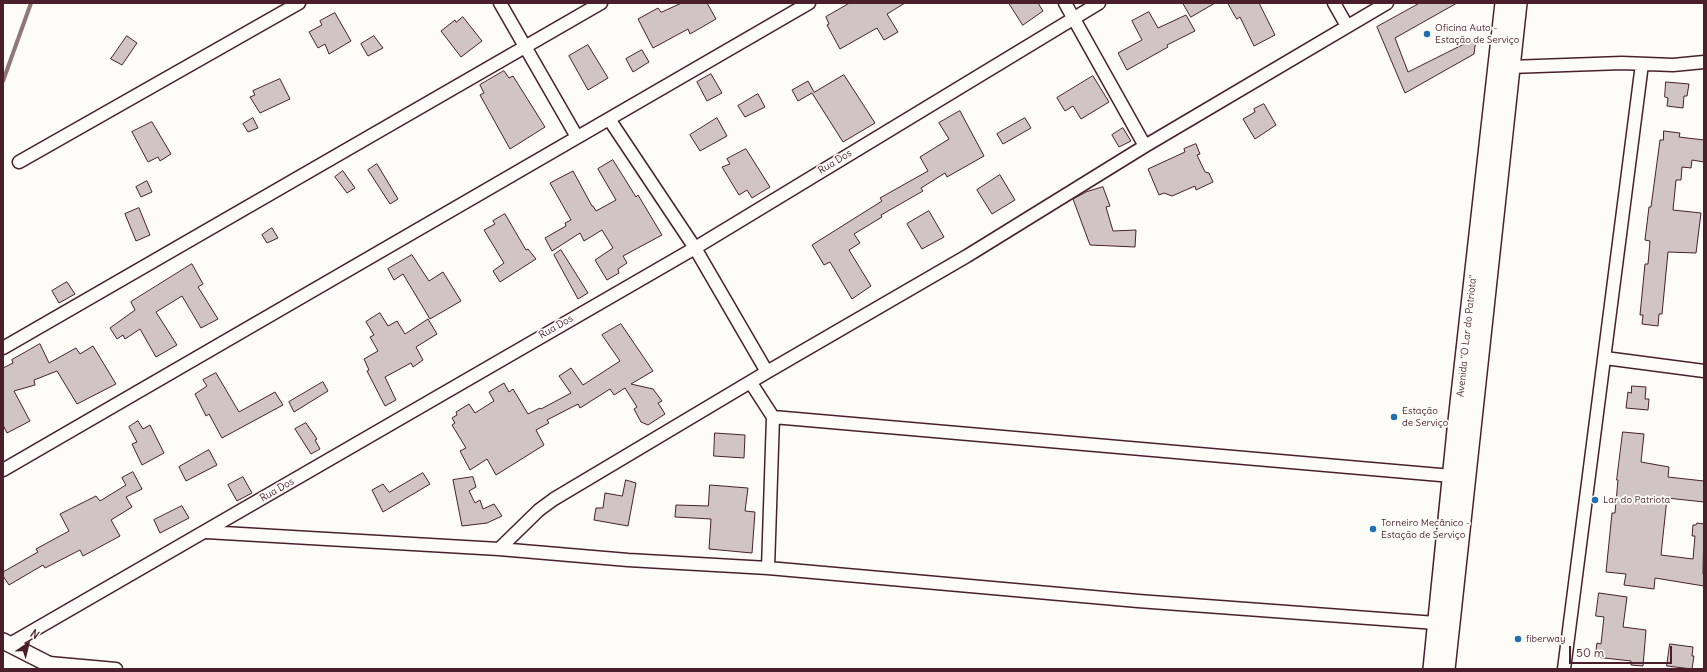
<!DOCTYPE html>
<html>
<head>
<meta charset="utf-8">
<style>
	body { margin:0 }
	#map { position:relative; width:1707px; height:672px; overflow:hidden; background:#fdfcf7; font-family:Delius,sans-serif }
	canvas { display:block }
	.frame { position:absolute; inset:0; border:4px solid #4a1f2b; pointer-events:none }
	.north { position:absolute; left:8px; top:624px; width:40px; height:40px; -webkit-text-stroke:3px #fdfcf7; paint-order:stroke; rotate:35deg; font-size:11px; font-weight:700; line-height:16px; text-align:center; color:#4a1f2b }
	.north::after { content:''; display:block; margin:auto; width:14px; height:18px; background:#4a1f2b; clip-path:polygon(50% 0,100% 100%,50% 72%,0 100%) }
	.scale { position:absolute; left:1569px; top:646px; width:103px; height:18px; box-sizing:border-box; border:2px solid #4a1f2b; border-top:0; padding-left:5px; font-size:12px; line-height:14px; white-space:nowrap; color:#4a1f2b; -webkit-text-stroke:3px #fdfcf7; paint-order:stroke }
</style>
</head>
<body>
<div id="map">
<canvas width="1707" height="672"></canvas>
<div class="frame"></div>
<div class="north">N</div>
<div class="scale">50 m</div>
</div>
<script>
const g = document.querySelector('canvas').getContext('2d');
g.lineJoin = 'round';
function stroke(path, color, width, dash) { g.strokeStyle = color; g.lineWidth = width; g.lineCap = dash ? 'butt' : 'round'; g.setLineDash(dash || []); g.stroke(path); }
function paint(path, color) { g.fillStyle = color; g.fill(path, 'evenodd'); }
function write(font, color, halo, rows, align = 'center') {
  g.font = font + ' Delius,sans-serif'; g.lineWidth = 3.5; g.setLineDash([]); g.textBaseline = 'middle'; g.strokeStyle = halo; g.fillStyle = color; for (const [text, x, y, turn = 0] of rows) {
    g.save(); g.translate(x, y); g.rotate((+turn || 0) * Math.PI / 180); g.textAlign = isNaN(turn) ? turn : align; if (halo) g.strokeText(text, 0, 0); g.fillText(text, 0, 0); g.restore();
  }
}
stroke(new Path2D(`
	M 3,81 L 31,3`), '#91777b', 4);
const building = new Path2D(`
	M 682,3 L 707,3 L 716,19 L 690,34 L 688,29 L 653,48 L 638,19 L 658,8 L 661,12 Z
	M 850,3 L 905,3 L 887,14 L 898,32 L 884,40 L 877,28 L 840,49 L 827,25 L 829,24 L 826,17 Z
	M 1009,3 L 1038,3 L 1043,11 L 1023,25 Z
	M 1183,3 L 1215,3 L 1191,17 Z
	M 1228,3 L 1259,3 L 1275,35 L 1254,46 L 1240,17 L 1237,19 Z
	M 1420,3 L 1457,3 L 1395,38 L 1408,72 L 1476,38 L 1474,54 L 1405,93 L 1377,27 Z
	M 1149,12 L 1158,28 L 1186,15 L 1195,31 L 1167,45 L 1168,47 L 1127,70 L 1118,53 L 1142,40 L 1132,21 Z
	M 335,13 L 351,41 L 329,54 L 325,44 L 318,48 L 309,32 L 322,25 L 320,21 Z
	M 463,17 L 482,41 L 461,57 L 441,31 L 455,20 L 456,22 Z
	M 127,36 L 137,43 L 122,65 L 111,59 Z
	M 374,36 L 383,48 L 368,56 L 361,44 Z
	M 588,45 L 608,78 L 588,90 L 569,56 Z
	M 642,50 L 649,62 L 633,72 L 626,59 Z
	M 504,71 L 509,78 L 513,76 L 545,127 L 510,149 L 480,95 L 484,93 L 480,85 Z
	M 711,74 L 722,93 L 707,101 L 697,82 Z
	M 844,75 L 875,123 L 843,142 L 812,93 L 798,101 L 792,90 L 808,81 L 814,92 Z
	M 1093,76 L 1109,102 L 1081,119 L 1073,106 L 1065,111 L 1057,98 Z
	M 280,79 L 290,99 L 260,113 L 250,97 L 255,95 L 253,91 Z
	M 1666,82 L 1689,84 L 1687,96 L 1684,96 L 1683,108 L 1667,106 L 1668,98 L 1665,97 Z
	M 758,94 L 765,107 L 745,117 L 738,106 Z
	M 1264,104 L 1276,125 L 1255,139 L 1243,119 L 1255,112 L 1254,109 Z
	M 960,111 L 984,156 L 947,177 L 945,173 L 921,188 L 923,191 L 881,215 L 882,217 L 854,234 L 860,243 L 849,250 L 871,286 L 852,299 L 830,262 L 824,265 L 812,245 L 882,201 L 880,198 L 928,171 L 920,157 L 949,139 L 939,123 Z
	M 253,118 L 258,128 L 248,132 L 243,124 Z
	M 717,118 L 727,136 L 700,151 L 690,135 Z
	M 1025,118 L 1031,128 L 1003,144 L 997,134 Z
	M 152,122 L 171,154 L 160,161 L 158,157 L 148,162 L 132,132 Z
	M 1123,128 L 1131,141 L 1119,147 L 1112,135 Z
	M 1664,131 L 1680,133 L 1679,137 L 1704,140 L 1704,162 L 1692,160 L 1691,168 L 1682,167 L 1681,180 L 1676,180 L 1673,210 L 1701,213 L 1696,253 L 1668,252 L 1662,314 L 1659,314 L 1658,326 L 1642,324 L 1643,315 L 1640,315 L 1645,264 L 1648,264 L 1650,241 L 1645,240 L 1649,207 L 1651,207 L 1660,140 L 1663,140 Z
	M 1196,144 L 1200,154 L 1197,155 L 1205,172 L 1209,173 L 1213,182 L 1196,190 L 1195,186 L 1172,196 L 1164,193 L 1159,195 L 1148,169 L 1185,152 L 1184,149 Z
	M 746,149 L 770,187 L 752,198 L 747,190 L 739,195 L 722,167 L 730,164 L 727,159 Z
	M 613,160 L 636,197 L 638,195 L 662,235 L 623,256 L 627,263 L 618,269 L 619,273 L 607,280 L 595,260 L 613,248 L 602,230 L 584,241 L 580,233 L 552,251 L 545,238 L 566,226 L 565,223 L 571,220 L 550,183 L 573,171 L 592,206 L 593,206 L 596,211 L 616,200 L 598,169 Z
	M 377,164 L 398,199 L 390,204 L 368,170 Z
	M 343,171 L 355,188 L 347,193 L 335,177 Z
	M 1000,175 L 1015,200 L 992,214 L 977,190 Z
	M 147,181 L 152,192 L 141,197 L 136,187 Z
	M 1103,187 L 1110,206 L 1106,207 L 1113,231 L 1136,230 L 1135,247 L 1090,245 L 1073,199 L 1086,192 Z
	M 139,208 L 150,235 L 136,241 L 125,214 Z
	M 929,211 L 944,237 L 922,249 L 907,224 Z
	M 505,214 L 526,250 L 528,249 L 536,259 L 500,282 L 493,271 L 504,263 L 484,230 L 495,224 L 493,221 Z
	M 272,228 L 278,238 L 267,243 L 262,235 Z
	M 561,250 L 588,293 L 578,299 L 554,255 Z
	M 412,255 L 429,281 L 443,272 L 461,301 L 430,319 L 403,274 L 394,280 L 388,269 Z
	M 192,264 L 203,284 L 198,287 L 218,319 L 201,328 L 182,296 L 156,312 L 177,345 L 156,357 L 140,329 L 125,339 L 123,335 L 117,339 L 110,328 L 135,310 L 131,302 Z
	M 67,282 L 75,294 L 59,303 L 52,291 Z
	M 380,313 L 388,326 L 397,321 L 405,334 L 428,319 L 437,334 L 416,347 L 423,360 L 413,367 L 411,363 L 385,377 L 396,400 L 385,406 L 367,371 L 369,370 L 364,359 L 378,351 L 370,337 L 374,335 L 366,322 Z
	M 621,324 L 653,371 L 631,384 L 653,389 L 662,401 L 658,403 L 665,414 L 648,425 L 641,422 L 634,409 L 637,407 L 625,388 L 614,395 L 610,389 L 580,408 L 578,404 L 547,420 L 549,423 L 536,430 L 544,445 L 496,475 L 487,459 L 470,470 L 460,451 L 466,448 L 452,425 L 455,423 L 452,418 L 457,415 L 456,412 L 469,404 L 475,413 L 494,401 L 489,392 L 504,383 L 509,392 L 513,389 L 528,414 L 540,408 L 541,409 L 571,393 L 559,376 L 571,368 L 583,385 L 620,361 L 602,335 Z
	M 40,344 L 49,363 L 76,348 L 80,354 L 93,346 L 116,384 L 77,404 L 57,371 L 34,380 L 35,385 L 14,391 L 30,421 L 7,433 L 3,425 L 3,368 L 13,363 L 12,360 Z
	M 216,373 L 239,412 L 275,392 L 283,405 L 222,438 L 209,414 L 206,416 L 195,394 L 207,386 L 203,380 Z
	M 323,382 L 328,391 L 294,412 L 289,402 Z
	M 1632,386 L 1646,387 L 1645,399 L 1649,399 L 1648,410 L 1626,408 L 1628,392 L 1631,393 Z
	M 138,421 L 143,429 L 150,425 L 164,453 L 142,465 L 132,444 L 137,442 L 129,427 Z
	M 306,423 L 317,439 L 315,440 L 320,449 L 311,454 L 295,429 Z
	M 1623,432 L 1644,434 L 1641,462 L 1669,467 L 1668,477 L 1704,481 L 1704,502 L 1667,498 L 1661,555 L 1693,559 L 1695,536 L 1692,536 L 1693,525 L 1696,525 L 1697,523 L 1704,524 L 1703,574 L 1704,574 L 1704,586 L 1655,578 L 1654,589 L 1624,585 L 1626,574 L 1606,572 L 1612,513 L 1615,513 L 1618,480 L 1617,480 Z
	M 715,433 L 745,435 L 744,458 L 714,456 Z
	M 209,450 L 217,465 L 186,481 L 179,467 Z
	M 133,472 L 142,489 L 126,497 L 132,507 L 111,520 L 120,536 L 83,556 L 80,550 L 45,568 L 43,565 L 9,585 L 3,576 L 3,572 L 38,552 L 36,549 L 69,531 L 60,514 L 96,496 L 100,501 L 126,485 L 122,478 Z
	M 423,473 L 430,484 L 383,512 L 372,490 L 383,484 L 389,492 Z
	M 243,477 L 252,493 L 237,501 L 228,485 Z
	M 473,477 L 476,487 L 469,491 L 475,503 L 480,500 L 483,509 L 494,504 L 502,516 L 487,523 L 462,526 L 453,480 Z
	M 626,480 L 636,483 L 628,526 L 594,520 L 596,508 L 603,508 L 605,493 L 622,496 Z
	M 710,485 L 748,488 L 745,511 L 755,512 L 752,553 L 709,549 L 711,519 L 675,517 L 676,505 L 708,506 Z
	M 182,506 L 189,518 L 160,533 L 154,520 Z
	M 1599,593 L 1627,597 L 1623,627 L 1646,630 L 1643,666 L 1631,665 L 1631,661 L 1595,657 L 1597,643 L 1601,644 L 1604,617 L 1596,616 Z
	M 1670,644 L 1693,647 L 1692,656 L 1694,656 L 1692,669 L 1667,666 Z`);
paint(building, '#d0c5c4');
stroke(building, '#4a1f2b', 1);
const minor = new Path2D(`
	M 500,3 L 577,137
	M 1065,3 L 1145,146
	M 1334,3 L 1347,26
	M 1510,67 L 1622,63 L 1673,65 L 1704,62
	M 609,119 L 695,248 L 767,372
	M 19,162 L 299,3
	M 3,348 L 601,3
	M 1605,358 L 1704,371
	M 751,383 L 773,417 L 1452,476
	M 3,470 L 809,3
	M 206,532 L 499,549 L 628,560 L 768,568 L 1138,601 L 1436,623
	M 499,549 L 539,510 L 554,499 L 767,372 L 967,256 L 1145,146 L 1387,3
	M 768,568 L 773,417
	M 10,644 L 695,248 L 1099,3
	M 49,663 L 116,669
	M 1564,669 L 1642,64`);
const tertiary = new Path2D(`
	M 3,641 L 58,669`);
const secondary = new Path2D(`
	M 1432,669 L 1456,430 L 1504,3
	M 1446,669 L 1518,3`);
stroke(minor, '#4a1f2b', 15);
stroke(tertiary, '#4a1f2b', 18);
stroke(secondary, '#4a1f2b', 20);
stroke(minor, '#fdfcf7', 12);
stroke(tertiary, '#fdfcf7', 15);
stroke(secondary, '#fdfcf7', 17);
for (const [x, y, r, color] of [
	[1427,34,4,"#1f6fb2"],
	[1394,417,4,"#1f6fb2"],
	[1595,500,4,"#1f6fb2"],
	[1373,529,4,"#1f6fb2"],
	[1518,639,4,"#1f6fb2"]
]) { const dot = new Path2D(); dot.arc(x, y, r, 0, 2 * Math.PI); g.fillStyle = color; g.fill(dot); stroke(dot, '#fdfcf7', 1.5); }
write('10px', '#4a1f2b', '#fdfcf7', [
	["Oficina Auto -",1435,28],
	["Estação de Serviço",1435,40],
	["Estação",1402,411],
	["de Serviço",1402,423],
	["Lar do Patriota",1603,500],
	["Torneiro Mecânico -",1381,523],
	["Estação de Serviço",1381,535],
	["fiberway",1526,639]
], 'left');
write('10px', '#4a1f2b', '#fdfcf7', [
	["Rua Dos",835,162,-32],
	["Rua Dos",556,327,-30],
	["Avenida \"O Lar do Patriota\"",1467,336,-84],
	["Rua Dos",277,490,-30]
]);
</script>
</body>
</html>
